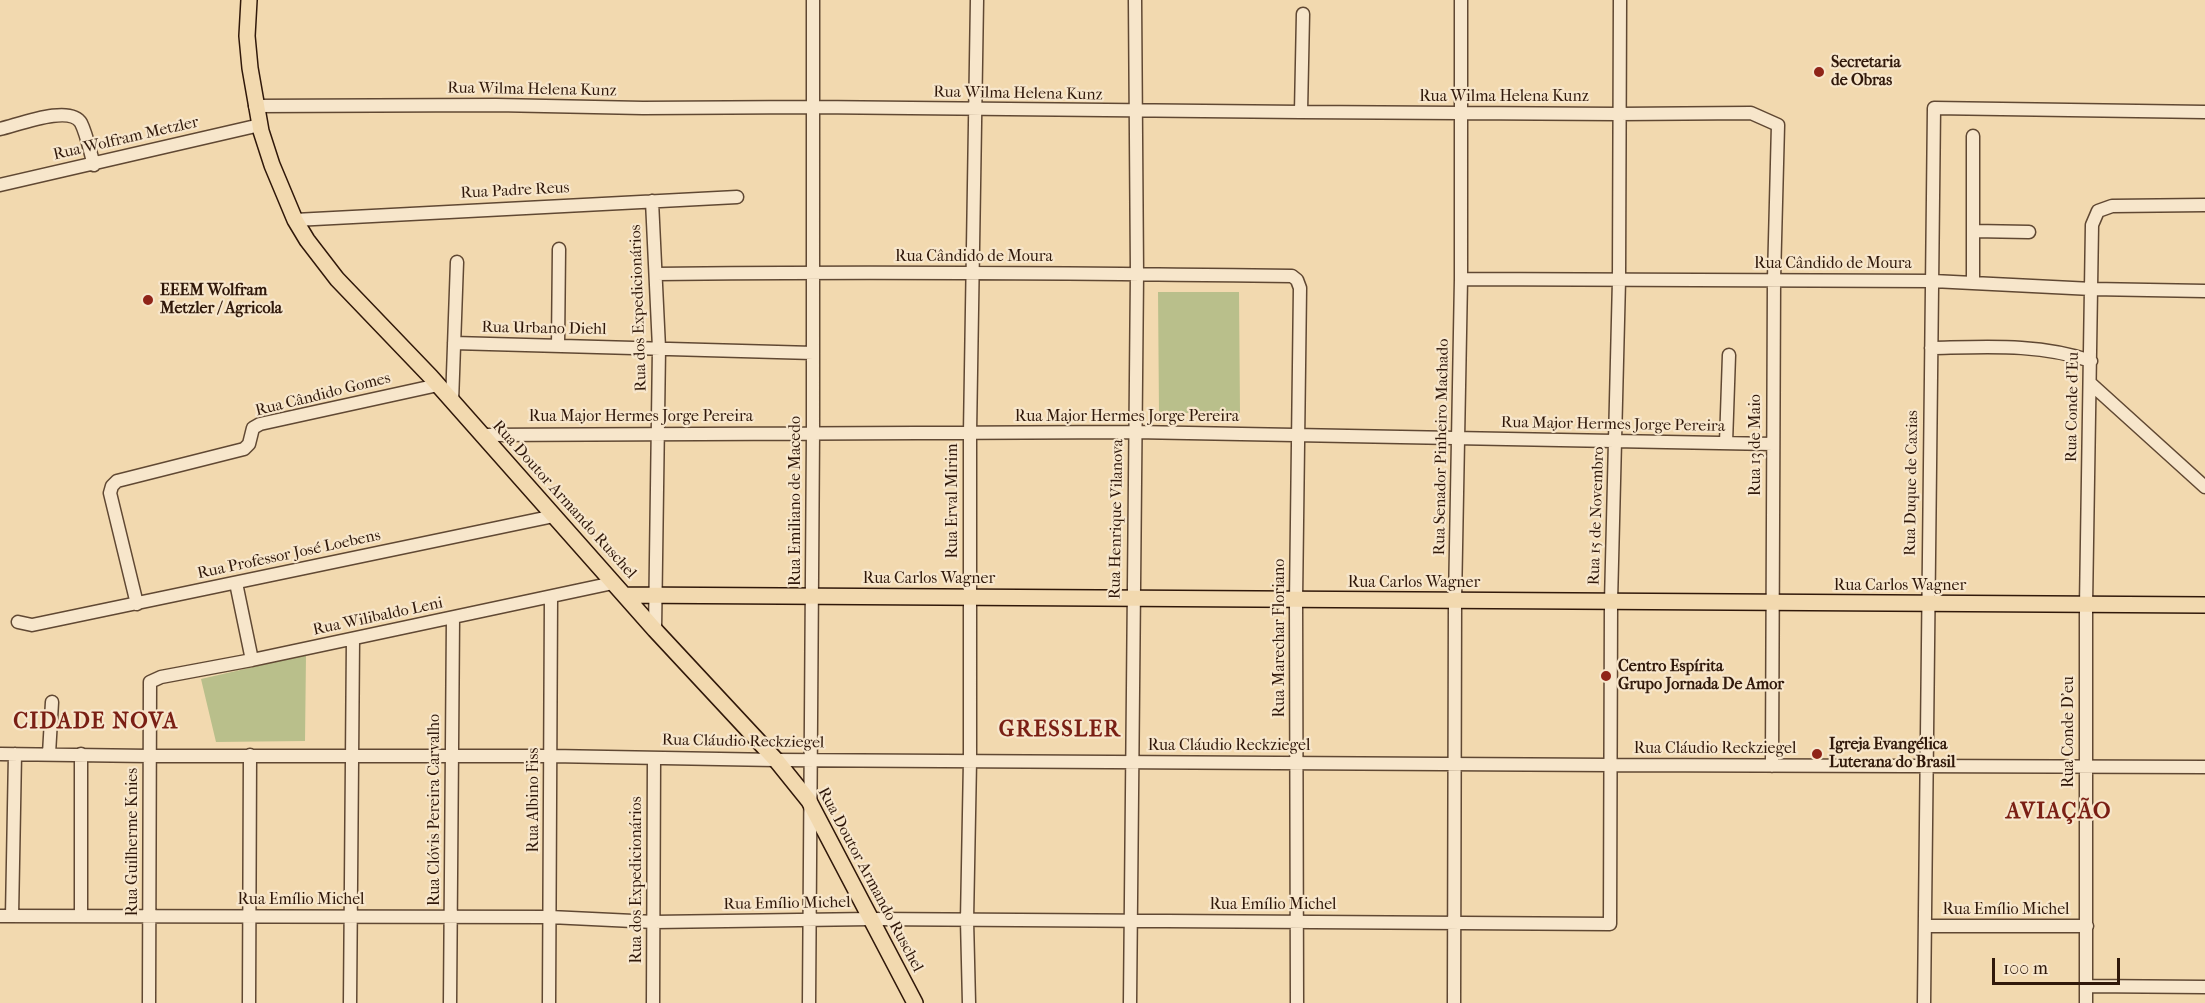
<!DOCTYPE html>
<html>
<head>
<meta charset="utf-8">
<style>
	body { margin:0 }
	#map { position:relative; width:2205px; height:1003px; overflow:hidden; background:#f2d9af; font-family:"IM FELL French Canon",serif }
	canvas { display:block }
	.scale { position:absolute; left:1992px; top:958px; width:128px; height:27px; box-sizing:border-box; border:3px solid #30180a; border-top:0; padding-left:8px; font-size:18px; line-height:21px; white-space:nowrap; color:#30180a; -webkit-text-stroke:4px #f7e6cb; paint-order:stroke }
</style>
</head>
<body>
<div id="map">
<canvas width="2205" height="1003"></canvas>
<div class="scale">100 m</div>
</div>
<script>
const g = document.querySelector('canvas').getContext('2d');
g.lineJoin = 'round';
function paint(path, color) { g.fillStyle = color; g.fill(path, 'evenodd'); }
function stroke(path, color, width, dash) { g.strokeStyle = color; g.lineWidth = width; g.lineCap = dash ? 'butt' : 'round'; g.setLineDash(dash || []); g.stroke(path); }
function write(font, color, halo, rows, align = 'center') {
  g.font = font + ' "IM FELL French Canon",serif'; g.lineWidth = 4.5; g.setLineDash([]); g.textBaseline = 'middle'; g.strokeStyle = halo; g.fillStyle = color; for (const [text, x, y, turn = 0] of rows) {
    g.save(); g.translate(x, y); g.rotate((+turn || 0) * Math.PI / 180); g.textAlign = isNaN(turn) ? turn : align; if (halo) g.strokeText(text, 0, 0); g.fillText(text, 0, 0); g.restore();
  }
}
paint(new Path2D(`
	M 1158,292 L 1239,292 L 1240,413 L 1159,413 Z
	M 306,655 L 305,741 L 216,742 L 201,679 Z`), '#b9bf8b');
const minor = new Path2D(`
	M 255,106 L 496,105 L 643,108 L 813,107 L 1301,112 L 1618,114 L 1751,113 L 1778,125 L 1774,279 L 1772,766
	M 1301,112 L 1303,14
	M 0,129 C 18,125 70,104 81,123 C 87,135 90,152 94,165
	M 1973,136 L 1973,283
	M 0,185 L 260,125
	M 652,201 L 659,348 L 655,630
	M 295,220 L 737,197
	M 1974,231 L 2029,232
	M 656,274 C 868,271 1080,273 1292,276 L 1297,280 L 1300,288 L 1296,600 L 1297,1003
	M 1461,279 L 1933,281 L 2092,289 L 2205,291
	M 454,343 L 813,353
	M 558,346 L 559,249
	M 1931,348 C 1985,347 2039,343 2091,361
	M 2090,383 L 2205,487
	M 452,402 L 457,262
	M 481,435 L 1135,432 L 1773,444
	M 1726,443 L 1729,355
	M 236,583 L 252,660
	M 137,604 L 110,493 L 112,486 L 117,481 L 244,449 L 249,444 L 253,428 L 260,424 L 438,385
	M 18,622 L 32,625 L 554,516
	M 0,754 L 149,756 L 551,756 L 776,760 L 1611,765 L 2205,767
	M 49,754 L 52,702
	M 81,754 L 81,916
	M 0,916 L 550,917 L 654,922 L 871,919 L 1610,924 L 1611,602 L 1619,280 L 1620,0
	M 12,916 L 15,754
	M 1925,926 L 2087,926
	M 2086,986 L 2205,987
	M 149,1003 L 150,682 L 161,677 L 252,660 L 613,583
	M 249,1003 L 250,755
	M 350,1003 L 353,639
	M 450,1003 L 453,618
	M 549,1003 L 551,597
	M 653,1003 L 654,758
	M 809,1003 L 813,433 L 813,0
	M 969,1003 L 967,920 L 970,761 L 970,433 L 977,0
	M 1130,1003 L 1137,274 L 1135,0
	M 1454,1003 L 1455,601 L 1461,279 L 1461,0
	M 1924,1003 L 1934,108 L 2205,112
	M 2086,1003 L 2086,605 L 2092,225 L 2098,211 L 2112,206 L 2205,205`);
const major = new Path2D(`
	M 249,0 L 247,36 L 250,68 L 261,131 L 272,165 L 295,220 L 307,240 L 337,279 L 431,377 L 655,630 L 776,760 L 809,801 L 915,1003
	M 624,595 L 2205,605`);
stroke(minor, '#604833', 15);
stroke(major, '#30180a', 18);
stroke(minor, '#f7e6cb', 12);
stroke(major, '#f2d9af', 15);
for (const [x, y, r, color] of [
	[1819,72,6,"#8f2418"],
	[148,300,6,"#8f2418"],
	[1606,676,6,"#8f2418"],
	[1817,754,6,"#8f2418"]
]) { const dot = new Path2D(); dot.arc(x, y, r, 0, 2 * Math.PI); g.fillStyle = color; g.fill(dot); stroke(dot, '#f7e6cb', 2); }
write('bold 16px', '#30180a', '#f7e6cb', [
	["Secretaria",1831,63],
	["de Obras",1831,81],
	["EEEM Wolfram",160,291],
	["Metzler / Agricola",160,309],
	["Centro Espírita",1618,667],
	["Grupo Jornada De Amor",1618,685],
	["Igreja Evangélica",1829,745],
	["Luterana do Brasil",1829,763]
], 'left');
write('16px', '#30180a', '#f7e6cb', [
	["Rua Wilma Helena Kunz",532,90,1],
	["Rua Wilma Helena Kunz",1018,94,1],
	["Rua Wilma Helena Kunz",1504,97],
	["Rua Wolfram Metzler",126,139,-13],
	["Rua Padre Reus",515,191,-3],
	["Rua Cândido de Moura",974,257],
	["Rua Cândido de Moura",1833,264],
	["Rua dos Expedicionários",639,308,-92],
	["Rua Urbano Diehl",544,329,1],
	["Rua Cândido Gomes",323,395,-14],
	["Rua Conde d'Eu",2073,407,-89],
	["Rua Major Hermes Jorge Pereira",641,417],
	["Rua Major Hermes Jorge Pereira",1127,417],
	["Rua Major Hermes Jorge Pereira",1613,425,1],
	["Rua 13 de Maio",1756,445,-90],
	["Rua Senador Pinheiro Machado",1442,447,-89],
	["Rua Duque de Caxias",1912,483,-89],
	["Rua Doutor Armando Ruschel",564,500,48],
	["Rua Emiliano de Macedo",796,501,-90],
	["Rua Erval Mirim",953,501,-90],
	["Rua 15 de Novembro",1597,516,-88],
	["Rua Henrique Vilanova",1117,519,-89],
	["Rua Professor José Loebens",289,555,-12],
	["Rua Carlos Wagner",929,579],
	["Rua Carlos Wagner",1414,583],
	["Rua Carlos Wagner",1900,586],
	["Rua Wilibaldo Leni",378,617,-12],
	["Rua Marechar Floriano",1280,638,-90],
	["Rua Conde D'eu",2069,732,-90],
	["Rua Cláudio Reckziegel",743,742,1],
	["Rua Cláudio Reckziegel",1229,746],
	["Rua Cláudio Reckziegel",1715,749],
	["Rua Albino Fiss",534,800,-90],
	["Rua Clóvis Pereira Carvalho",435,810,-90],
	["Rua Guilherme Knies",133,842,-90],
	["Rua dos Expedicionários",637,880,-90],
	["Rua Doutor Armando Ruschel",870,880,62],
	["Rua Emílio Michel",301,900],
	["Rua Emílio Michel",787,904,-1],
	["Rua Emílio Michel",1273,905],
	["Rua Emílio Michel",2006,910]
]);
g.letterSpacing = '1.5px';
write('bold 22px', '#7a1f14', '#f7e6cb', [
	["CIDADE NOVA",96,723],
	["GRESSLER",1060,731],
	["AVIAÇÃO",2059,813]
]);
g.letterSpacing = '0px';
</script>
</body>
</html>
